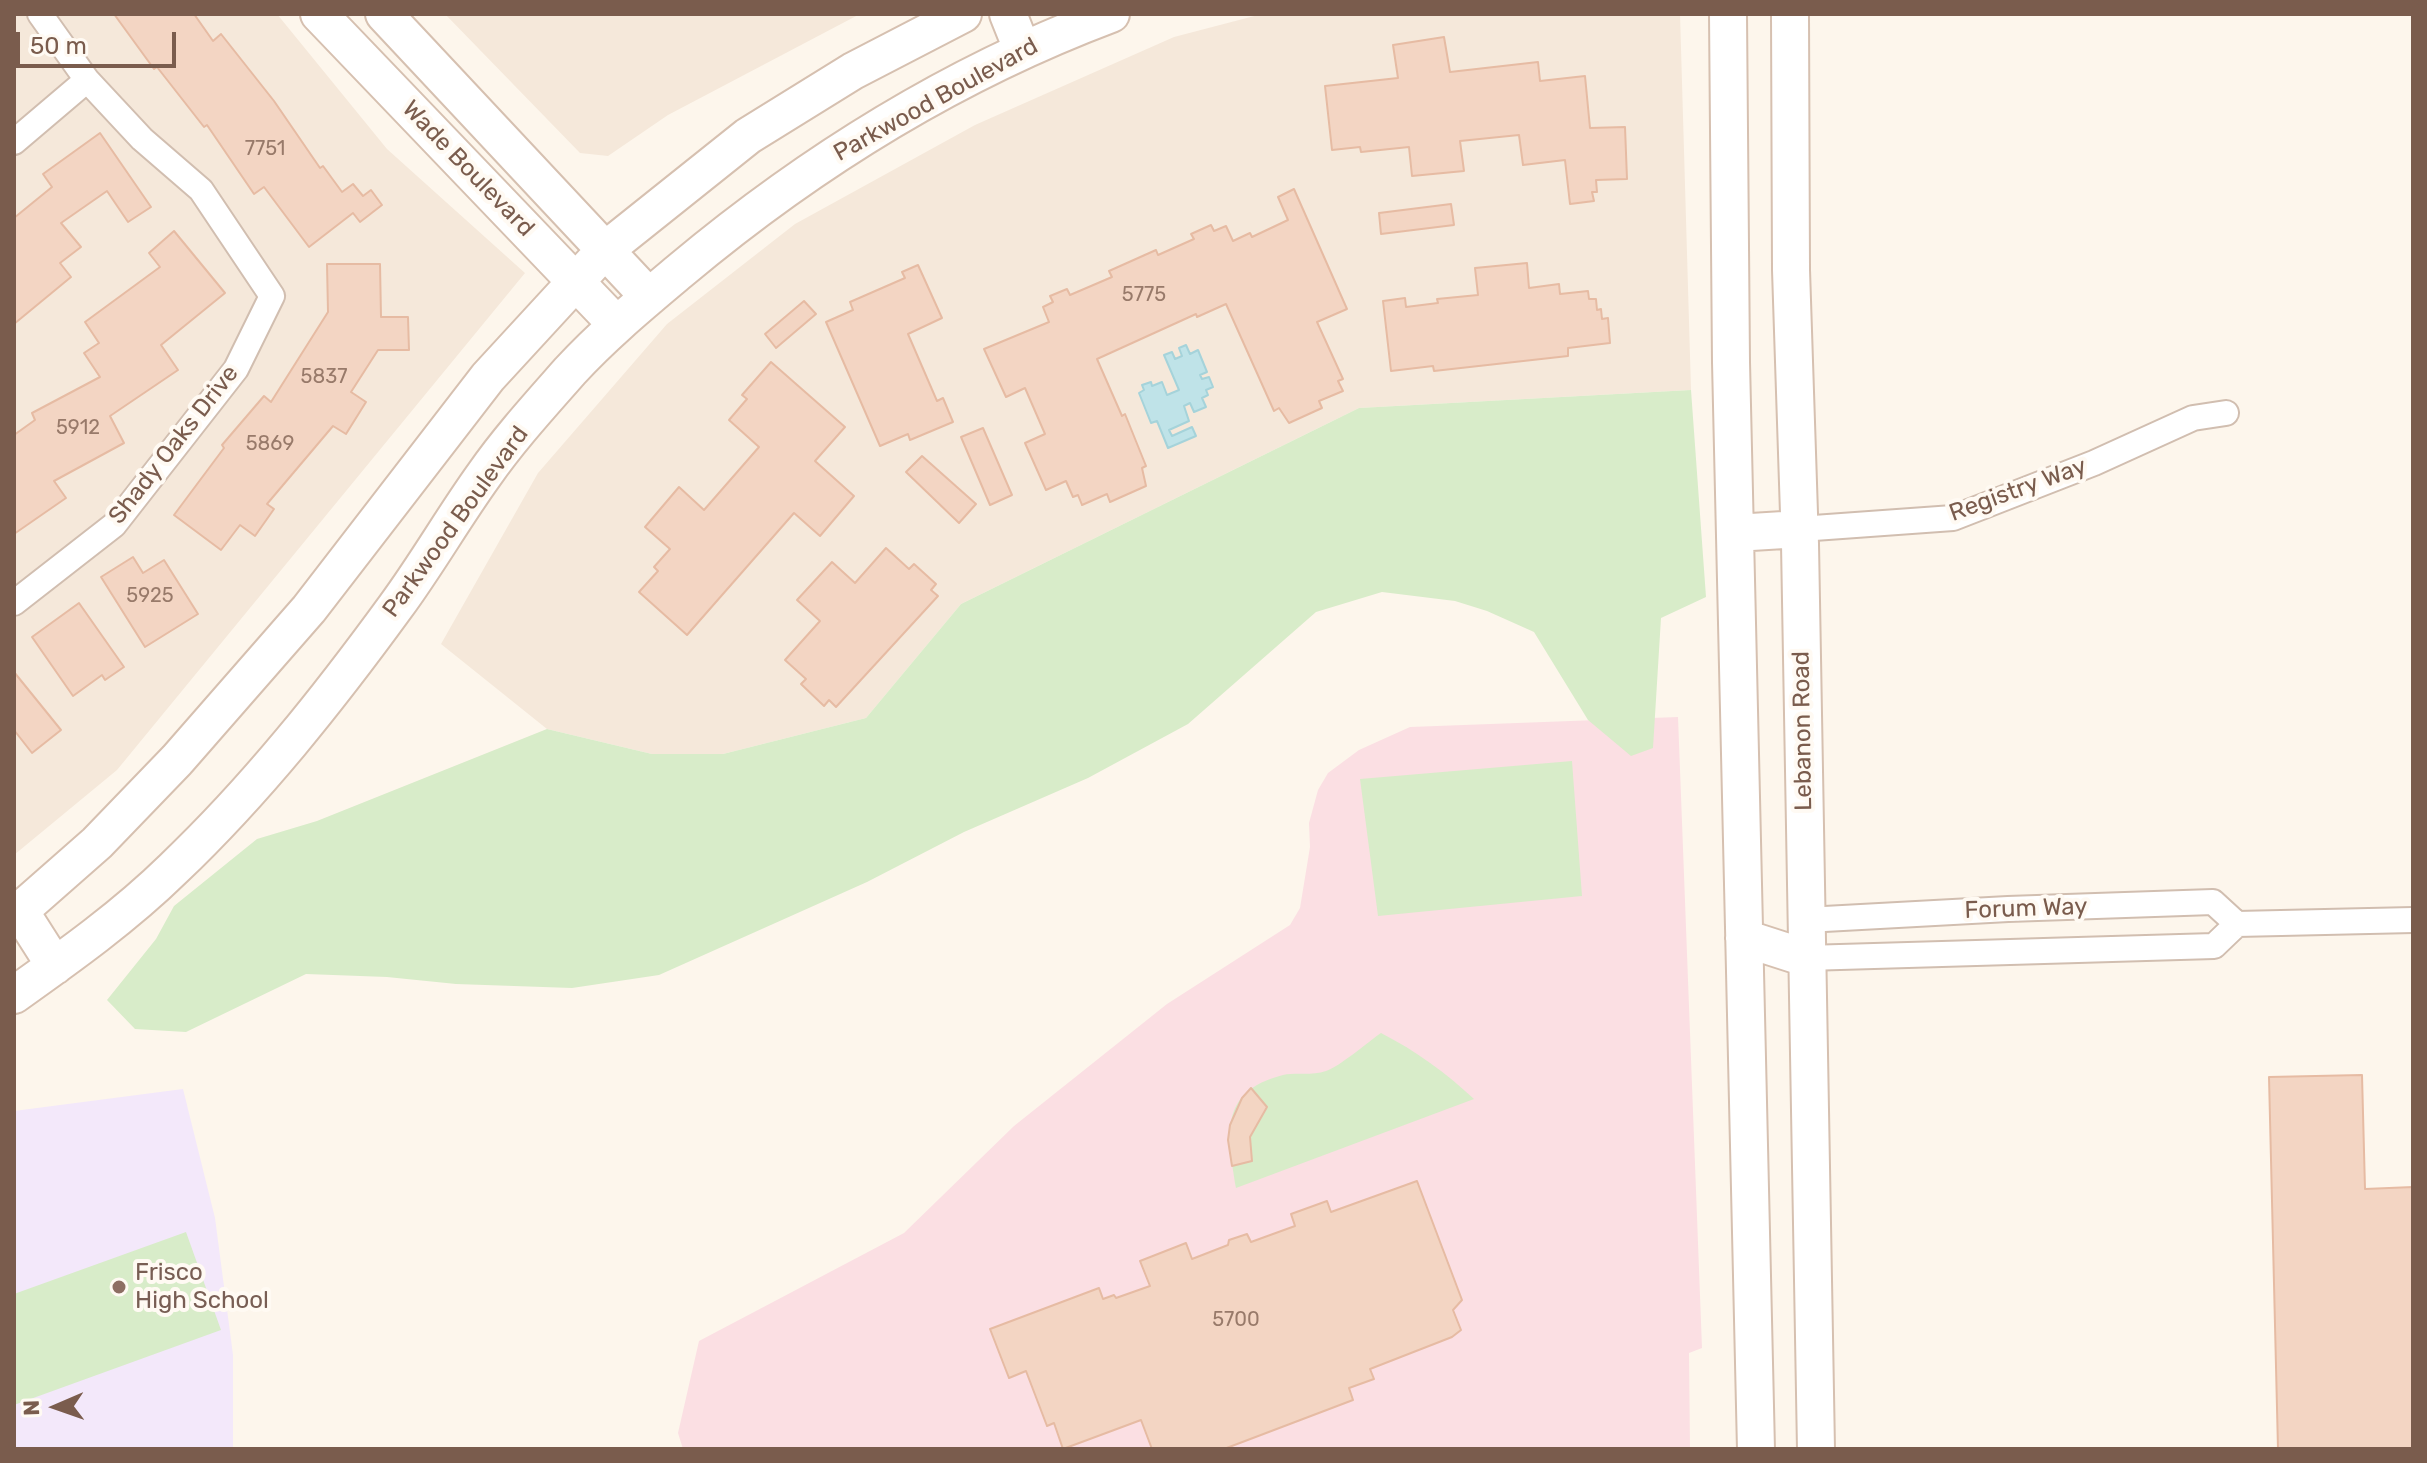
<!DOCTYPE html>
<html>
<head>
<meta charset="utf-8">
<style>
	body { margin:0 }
	#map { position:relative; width:2427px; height:1463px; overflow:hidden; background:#fdf6ec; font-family:Rubik,sans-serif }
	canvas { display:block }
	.frame { position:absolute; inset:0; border:16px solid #7a5c4d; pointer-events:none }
	.north { position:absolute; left:16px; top:1367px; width:80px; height:80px; -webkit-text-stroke:6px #fffaf3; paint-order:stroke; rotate:268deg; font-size:22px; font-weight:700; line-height:32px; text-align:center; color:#7a5c4d }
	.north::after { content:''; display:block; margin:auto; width:28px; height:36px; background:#7a5c4d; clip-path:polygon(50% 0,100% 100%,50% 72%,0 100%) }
	.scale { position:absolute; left:16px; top:32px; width:160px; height:36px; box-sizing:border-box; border:4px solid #7a5c4d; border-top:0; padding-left:10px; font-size:24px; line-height:28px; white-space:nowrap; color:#7a5c4d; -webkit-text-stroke:6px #fffaf3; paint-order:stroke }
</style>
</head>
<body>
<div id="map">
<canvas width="2427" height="1463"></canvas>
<div class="frame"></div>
<div class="north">N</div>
<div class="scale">50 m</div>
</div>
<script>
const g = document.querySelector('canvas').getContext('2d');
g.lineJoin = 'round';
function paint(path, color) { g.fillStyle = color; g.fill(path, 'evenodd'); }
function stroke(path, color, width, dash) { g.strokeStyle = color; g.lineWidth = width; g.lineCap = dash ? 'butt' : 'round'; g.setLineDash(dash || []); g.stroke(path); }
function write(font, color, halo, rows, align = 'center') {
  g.font = font + ' Rubik,sans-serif'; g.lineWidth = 8; g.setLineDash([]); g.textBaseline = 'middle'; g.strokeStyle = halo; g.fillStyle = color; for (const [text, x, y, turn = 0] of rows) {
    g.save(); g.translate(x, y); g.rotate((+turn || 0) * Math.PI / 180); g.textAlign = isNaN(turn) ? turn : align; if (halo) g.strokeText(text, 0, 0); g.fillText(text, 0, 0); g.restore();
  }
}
paint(new Path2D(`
	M 14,14 L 277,14 L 387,149 L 525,273 L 117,770 L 14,855 Z
	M 445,14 L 860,14 L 668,115 L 608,156 L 580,153 Z
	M 1262,14 L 1680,14 L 1691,390 L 1359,408 L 961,604 L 866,718 L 723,754 L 652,754 L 547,729 L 441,644 L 538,473 L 667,324 L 795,224 L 975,125 L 1174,37 Z`), '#f5e8da');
paint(new Path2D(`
	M 183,1089 L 215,1218 L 233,1355 L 233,1449 L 14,1449 L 14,1111 Z`), '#f3e8fa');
paint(new Path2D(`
	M 1678,717 L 1702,1348 L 1689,1353 L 1690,1449 L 683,1449 L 678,1433 L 699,1341 L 904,1233 L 1014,1126 L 1167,1004 L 1290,925 L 1300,908 L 1310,847 L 1309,823 L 1318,790 L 1328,773 L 1359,750 L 1410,727 Z`), '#fbdfe3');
paint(new Path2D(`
	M 1691,390 L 1706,597 L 1661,618 L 1653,748 L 1631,756 L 1588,720 L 1534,632 L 1487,611 L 1455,601 L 1382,592 L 1316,612 L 1188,724 L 1088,778 L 964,832 L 867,882 L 659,975 L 572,988 L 456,984 L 387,977 L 306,974 L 186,1032 L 135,1029 L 107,1000 L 156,939 L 174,906 L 257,839 L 317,821 L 547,729 L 652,754 L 723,754 L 866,718 L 961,604 L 1359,408 Z
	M 1572,761 L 1582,896 L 1378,916 L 1360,779 Z
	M 1381,1033 C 1416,1051 1445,1072 1474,1099 L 1236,1188 C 1228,1136 1217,1092 1283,1075 C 1296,1072 1312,1076 1326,1071 C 1339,1067 1368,1042 1381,1033 Z
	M 186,1232 L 221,1330 L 14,1405 L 14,1294 Z`), '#d8ecc9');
const water = new Path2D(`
	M 1186,345 L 1190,354 L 1198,350 L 1207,372 L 1200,375 L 1202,379 L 1209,377 L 1213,387 L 1206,390 L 1208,395 L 1202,398 L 1206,407 L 1194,412 L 1190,403 L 1184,406 L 1189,421 L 1169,430 L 1172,436 L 1192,427 L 1196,436 L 1168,448 L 1157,421 L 1151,423 L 1139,393 L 1144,390 L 1142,385 L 1151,382 L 1152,386 L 1162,382 L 1167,395 L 1179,390 L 1164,355 L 1172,352 L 1175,359 L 1182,356 L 1179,348 Z`);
paint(water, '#bfe3e8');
stroke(water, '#a5d3da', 2);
const building = new Path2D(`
	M 114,14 L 194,14 L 213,41 L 221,34 L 274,101 L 320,168 L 323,166 L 342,192 L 353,184 L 363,196 L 371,190 L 382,205 L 360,222 L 353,213 L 309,247 L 264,187 L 254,194 L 207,125 L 204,127 L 157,67 L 154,69 Z
	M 1444,37 L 1450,72 L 1538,62 L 1540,81 L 1585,76 L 1590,128 L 1625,127 L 1627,179 L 1596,180 L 1597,192 L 1592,192 L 1594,201 L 1570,204 L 1565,160 L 1523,165 L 1519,135 L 1460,141 L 1464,171 L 1412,176 L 1409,147 L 1361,152 L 1360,147 L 1332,150 L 1325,86 L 1398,78 L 1393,45 Z
	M 100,133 L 151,207 L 128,222 L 107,191 L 61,223 L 81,247 L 60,263 L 71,277 L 14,324 L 14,218 L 52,187 L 43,174 Z
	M 1294,189 L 1347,309 L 1317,322 L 1343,379 L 1338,381 L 1343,391 L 1319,401 L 1322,408 L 1289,423 L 1279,408 L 1274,411 L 1226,304 L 1197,317 L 1196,314 L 1097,359 L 1122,416 L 1125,414 L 1146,466 L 1142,468 L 1146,486 L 1110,502 L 1107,494 L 1082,505 L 1078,495 L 1073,497 L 1066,481 L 1046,490 L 1025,443 L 1045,434 L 1025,388 L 1006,397 L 984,349 L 1049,322 L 1043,307 L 1053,302 L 1050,296 L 1067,289 L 1070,295 L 1112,277 L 1109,271 L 1156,250 L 1158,255 L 1194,239 L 1191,234 L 1211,225 L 1214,231 L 1226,226 L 1233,241 L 1250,233 L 1252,237 L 1288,220 L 1278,197 Z
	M 1451,204 L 1454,225 L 1381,234 L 1379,213 Z
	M 174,231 L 225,293 L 161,345 L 178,370 L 110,416 L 124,443 L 54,481 L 66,498 L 14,534 L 14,435 L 35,420 L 32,413 L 100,377 L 84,353 L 99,343 L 85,322 L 160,267 L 149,253 Z
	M 1527,263 L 1529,288 L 1559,284 L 1560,294 L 1588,291 L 1589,299 L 1596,299 L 1597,310 L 1601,309 L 1602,319 L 1608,318 L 1610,343 L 1568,348 L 1568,356 L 1434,371 L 1433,366 L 1391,371 L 1383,301 L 1405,298 L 1406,307 L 1438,303 L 1437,299 L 1478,295 L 1475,268 Z
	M 327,264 L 380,264 L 381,317 L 408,317 L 409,350 L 378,350 L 351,392 L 366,402 L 346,434 L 333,426 L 267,504 L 274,509 L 255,536 L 240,525 L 221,550 L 174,515 L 224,448 L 222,445 L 264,396 L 271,402 L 328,312 Z
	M 918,265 L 942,318 L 908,334 L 937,401 L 943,398 L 953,422 L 910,440 L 908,434 L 880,446 L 826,322 L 853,310 L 850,302 L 905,278 L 902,272 Z
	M 804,301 L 816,314 L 776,348 L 765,334 Z
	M 771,362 L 845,427 L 815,461 L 854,496 L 820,536 L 794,513 L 687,635 L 639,592 L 658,571 L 654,567 L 670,549 L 645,527 L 679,487 L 704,510 L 759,447 L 729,420 L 747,399 L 742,395 Z
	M 983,428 L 1012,495 L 990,505 L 961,437 Z
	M 922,456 L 976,504 L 959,523 L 906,472 Z
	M 886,548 L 909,569 L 914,564 L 936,584 L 931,590 L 938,596 L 836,707 L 829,700 L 824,706 L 801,684 L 806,679 L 785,660 L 820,621 L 797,600 L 832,562 L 855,583 Z
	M 133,557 L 143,573 L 164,560 L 198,614 L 145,647 L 101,577 Z
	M 79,603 L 124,667 L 105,680 L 102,675 L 73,696 L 32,637 Z
	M 14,672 L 61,730 L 32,753 L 14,730 Z
	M 2362,1075 L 2365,1189 L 2413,1187 L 2413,1449 L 2278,1449 L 2269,1077 Z
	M 1251,1088 L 1267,1107 L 1250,1137 L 1252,1161 L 1232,1166 L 1228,1140 L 1230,1125 L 1242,1098 Z
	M 1417,1181 L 1462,1300 L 1453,1310 L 1461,1330 L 1452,1337 L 1370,1369 L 1374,1379 L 1349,1388 L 1353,1400 L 1224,1449 L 1152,1449 L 1141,1420 L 1063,1449 L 1054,1423 L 1047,1426 L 1026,1371 L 1009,1378 L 990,1329 L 1099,1288 L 1103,1299 L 1114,1295 L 1116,1298 L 1150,1286 L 1140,1261 L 1186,1243 L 1192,1259 L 1228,1245 L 1229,1240 L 1247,1234 L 1251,1242 L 1295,1226 L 1291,1214 L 1327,1201 L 1331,1212 Z`);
paint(building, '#f3d5c3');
stroke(building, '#e6bba3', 2);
const street = new Path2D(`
	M 14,142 L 87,80
	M 1800,529 L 1953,518 L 2094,463 L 2193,418 L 2226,413
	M 14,603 L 114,525 L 236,369 L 272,296 L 201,190 L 142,139 L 87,80 L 40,14
	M 1806,920 L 2008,909 L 2213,902 L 2237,924 L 2214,946 L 1806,958
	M 2237,924 L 2413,920`);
const secondary = new Path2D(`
	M 319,14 L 617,325
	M 384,14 L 649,297
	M 1008,14 L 1022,49
	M 1728,14 L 1731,362 L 1756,1449
	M 1790,14 L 1791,270 L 1800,544 L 1816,1449
	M 1735,533 L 1800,529
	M 20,911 L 55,966
	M 14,916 L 97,843 L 177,760 L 309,609 L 488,377 L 604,251 L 748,136 L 853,71 L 963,14
	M 1744,938 L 1806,958
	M 14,995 C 69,956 125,916 173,869 C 256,790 329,698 396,606 C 427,564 453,518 484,475 C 509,439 541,404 570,371 C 604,334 643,302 681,270 C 809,163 954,73 1111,14`);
stroke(street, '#d1beb0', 28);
stroke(secondary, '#d6c0b0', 40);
stroke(street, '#fff', 24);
stroke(secondary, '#fff', 36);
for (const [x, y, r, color] of [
	[119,1287,8,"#8d6e63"]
]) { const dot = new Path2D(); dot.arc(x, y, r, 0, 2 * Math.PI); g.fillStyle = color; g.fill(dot); stroke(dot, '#fffaf3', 3); }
write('20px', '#987a6a', null, [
	["7751",265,149],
	["5775",1144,295],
	["5837",324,377],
	["5912",78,428],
	["5869",270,444],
	["5925",150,596],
	["5700",1236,1320]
]);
write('24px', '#7a5c4d', '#fffaf3', [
	["Parkwood Boulevard",936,100,-29],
	["Wade Boulevard",468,169,46],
	["Shady Oaks Drive",174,445,-52],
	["Registry Way",2018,490,-20],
	["Parkwood Boulevard",456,522,-54],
	["Lebanon Road",1803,731,-91],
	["Forum Way",2026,909,-2]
]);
write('24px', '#785e54', '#fffaf3', [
	["Frisco",135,1273],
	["High School",135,1301]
], 'left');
</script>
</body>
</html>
